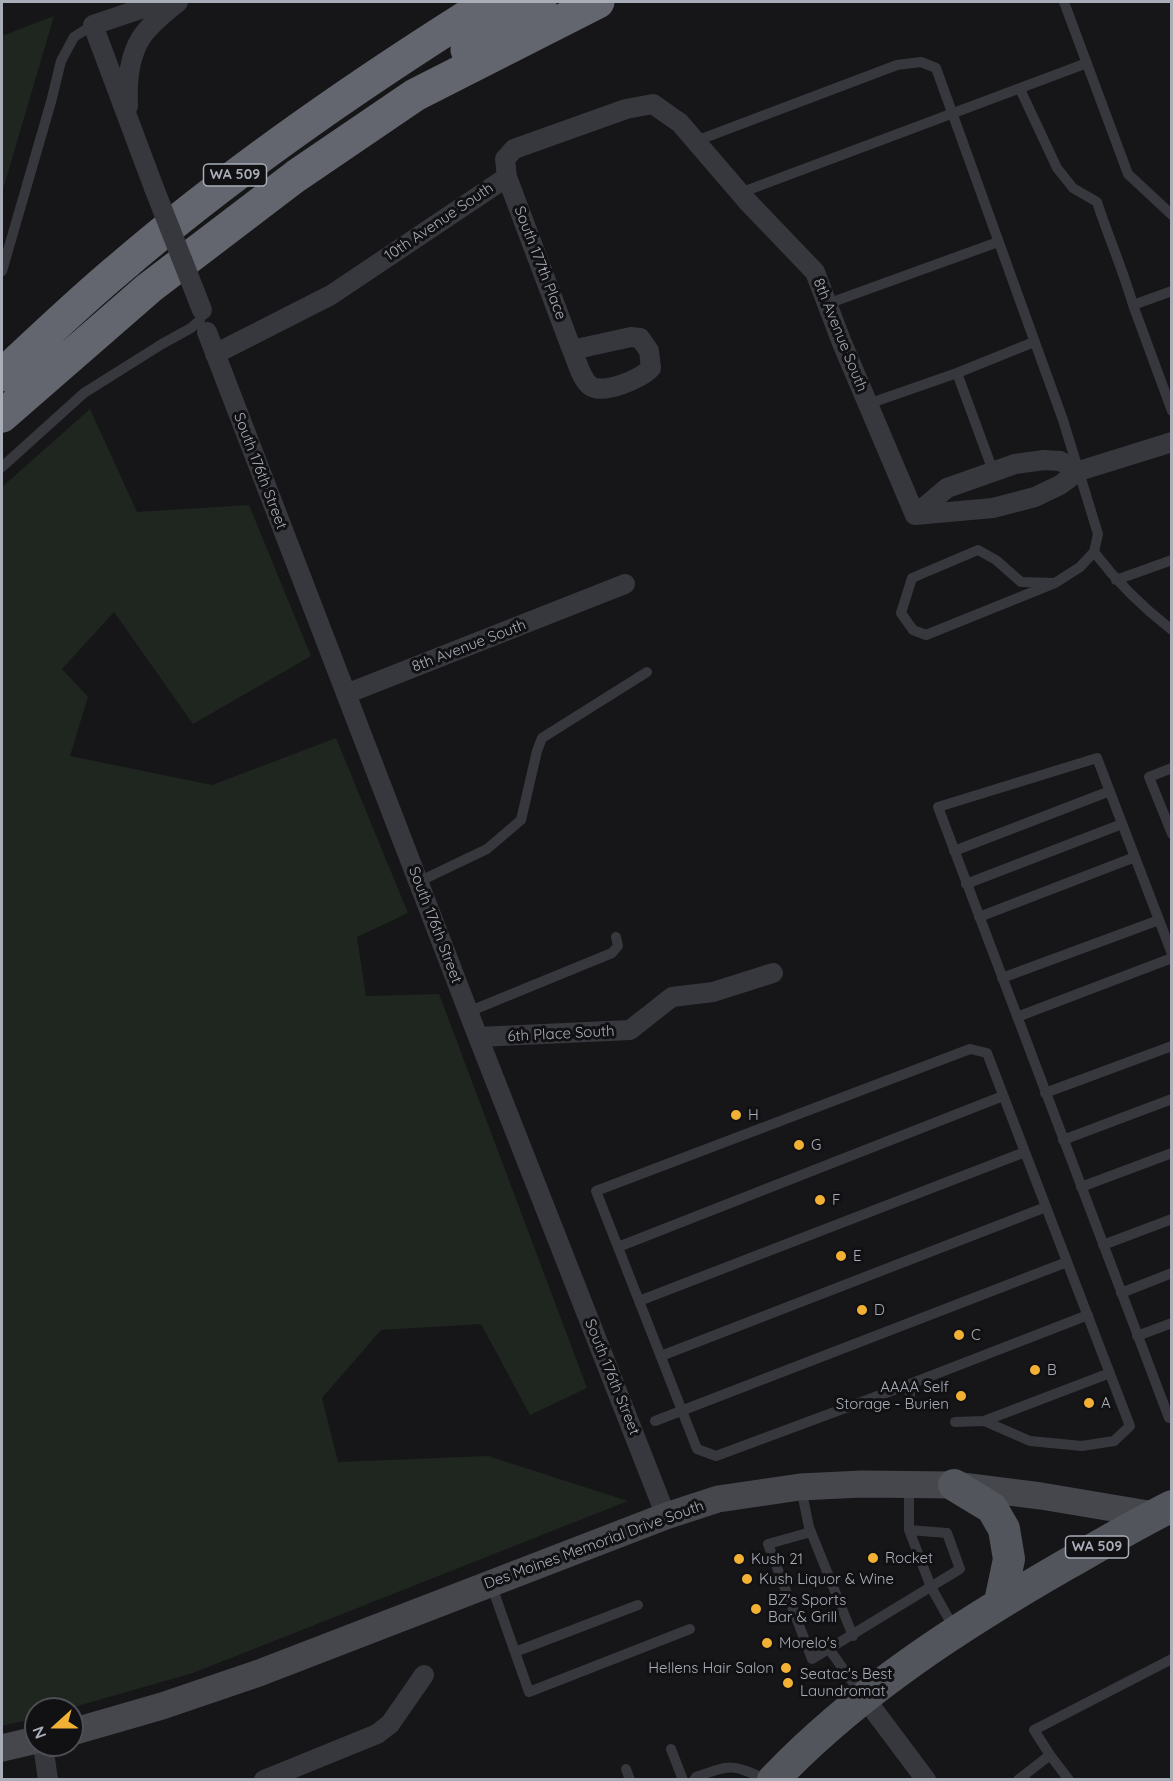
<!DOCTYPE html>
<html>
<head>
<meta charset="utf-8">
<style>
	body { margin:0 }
	#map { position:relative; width:1173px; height:1781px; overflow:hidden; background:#161618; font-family:Quicksand,sans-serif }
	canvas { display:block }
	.frame { position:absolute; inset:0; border:3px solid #a8adb8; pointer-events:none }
	.north { position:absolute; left:24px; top:1697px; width:60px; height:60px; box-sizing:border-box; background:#111113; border:2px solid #4d4f55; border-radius:50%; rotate:249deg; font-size:16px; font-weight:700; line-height:24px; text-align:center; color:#a8adb8 }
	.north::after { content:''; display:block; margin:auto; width:21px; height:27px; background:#f2b134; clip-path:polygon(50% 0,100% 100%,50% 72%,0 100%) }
</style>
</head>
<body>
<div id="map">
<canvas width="1173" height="1781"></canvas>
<div class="frame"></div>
<div class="north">N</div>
</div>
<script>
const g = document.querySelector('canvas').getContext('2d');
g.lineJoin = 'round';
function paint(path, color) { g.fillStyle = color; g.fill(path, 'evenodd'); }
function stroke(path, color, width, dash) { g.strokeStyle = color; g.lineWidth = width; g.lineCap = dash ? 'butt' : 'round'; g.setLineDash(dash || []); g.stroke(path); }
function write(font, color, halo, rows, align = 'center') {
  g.font = font + ' Quicksand,sans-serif'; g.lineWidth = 6; g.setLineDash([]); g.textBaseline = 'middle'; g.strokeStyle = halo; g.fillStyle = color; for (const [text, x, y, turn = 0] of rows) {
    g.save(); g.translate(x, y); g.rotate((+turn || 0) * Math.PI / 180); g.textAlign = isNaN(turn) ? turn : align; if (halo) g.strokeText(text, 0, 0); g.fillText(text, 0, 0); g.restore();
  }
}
paint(new Path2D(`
	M 54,16 L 2,193 L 2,36 Z
	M 90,409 L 137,512 L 249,505 L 311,656 L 193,724 L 114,612 L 62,669 L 88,697 L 70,756 L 212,785 L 336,738 L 408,913 L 357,937 L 366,996 L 439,994 L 587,1388 L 530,1415 L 481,1324 L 381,1330 L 322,1398 L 338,1462 L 488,1456 L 628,1501 L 193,1673 L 67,1709 L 36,1709 L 36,1718 L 2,1726 L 2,487 Z`), '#1e261f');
stroke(new Path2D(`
	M 1064,2 L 1128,174 L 1172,215
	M 1020,89 L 1057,168 L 1073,188 L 1097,202 C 1108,236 1123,270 1133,305
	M 696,141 L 897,65 L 921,62 L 936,68 L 1063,420 L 1098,534 L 1094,552 L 1080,567 L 1055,583 L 1021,582 L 996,560 L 978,550 L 912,578 L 901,613 L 913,630 L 926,635 L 1055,583
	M 740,193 L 1087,63
	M 2,271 L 51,102 L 61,61 L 74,37 L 93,25
	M 1172,291 L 1133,305 L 1172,411
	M 827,304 L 998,242
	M 957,373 L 993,471
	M 868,404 L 957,373 L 1034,342
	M 2,467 L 84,393 L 162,344 L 191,328 L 200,320 L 202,310
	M 1094,552 C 1117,582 1142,607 1172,630
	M 1116,580 L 1172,560
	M 1172,768 L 1149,777 L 1172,834
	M 954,851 L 1110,791
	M 418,882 L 487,849 L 521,820 L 537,751 L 542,738 L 647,672
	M 966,884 L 1122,824
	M 979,917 L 1135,857
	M 1002,978 L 1159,920
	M 468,1012 L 612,953 L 618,946 L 616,937
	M 1017,1017 L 1172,958
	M 1045,1093 L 1172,1046
	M 1063,1140 L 1172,1099
	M 1081,1187 L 1172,1153
	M 1103,1245 L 1172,1219
	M 618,1247 L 1003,1096
	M 1121,1293 L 1172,1273
	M 639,1301 L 1025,1152
	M 1137,1336 L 1172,1323
	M 661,1356 L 1046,1207
	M 910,1384 L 716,1456 L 697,1449 L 596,1191 L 970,1049 L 987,1053 L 1130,1426 L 1114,1441 L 1082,1446 L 1030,1441 L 984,1421
	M 910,1404 L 910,1384 L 1088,1315
	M 1169,1418 L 938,807 L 1097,758 L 1172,954
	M 655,1421 L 1067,1262
	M 955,1422 L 984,1421 L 1110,1373
	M 909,1485 L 909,1530 L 931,1587 L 955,1630
	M 801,1488 L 809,1527 L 853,1636
	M 811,1532 L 768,1544 L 812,1659 L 960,1569 L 947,1533 L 909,1530
	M 491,1584 L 529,1692 L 690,1629
	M 829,1649 L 862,1695
	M 515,1652 L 638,1605
	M 671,1749 L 683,1780
	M 626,1769 L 630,1780
	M 694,1780 L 696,1777 C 732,1764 732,1764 767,1780
	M 1018,1780 L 1050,1755
	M 1069,1780 L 1050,1755 L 1034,1730 L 1172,1659`), '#37383d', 10);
stroke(new Path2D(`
	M 128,106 C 127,85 129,57 141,38 C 150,24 166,12 178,2
	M 507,177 L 572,350 C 577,361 580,376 589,385 C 602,396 641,379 651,368 L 649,351 L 640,338 L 631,337 L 572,350
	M 154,188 L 93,25 L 161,2
	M 207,332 L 478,1037 L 666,1516
	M 215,354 L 331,295 L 507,177 L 505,159 L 514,149 L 626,109 L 653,104 L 680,123 L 747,201 L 815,272 L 842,343 L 915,515
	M 915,515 L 993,508 L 1035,497 L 1060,485 L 1079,471 L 1172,442
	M 915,515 L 947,488 L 1015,464 L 1044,460 L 1060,461 L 1079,471
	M 346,694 L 625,584
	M 478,1037 L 630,1030 L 672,997 L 713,992 L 773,973
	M 864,1697 L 926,1780
	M 43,1745 L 48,1780
	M 264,1780 L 377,1734 L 390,1724 L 424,1675`), '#37383d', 20);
stroke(new Path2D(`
	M 72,1732 L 162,1706 L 259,1673 L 666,1516 L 718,1499 L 800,1487 L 862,1484 L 954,1485 L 1041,1496 L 1154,1515
	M 2,1748 L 36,1740`), '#45474d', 27);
stroke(new Path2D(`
	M 954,1485 L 992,1508 L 1004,1529 L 1009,1559 L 1000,1602
	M 773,1780 C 858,1691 961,1625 1067,1564 C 1102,1544 1136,1524 1172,1506`), '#53555c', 32);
stroke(new Path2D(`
	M 467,50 L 510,19 L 540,2
	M 2,375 C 41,339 79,302 120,268 C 235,169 362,82 490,2
	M 2,416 L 149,288 L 296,176 L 415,95 L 598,2`), '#63666e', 33);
stroke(new Path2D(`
	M 154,188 L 202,310`), '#37383d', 20);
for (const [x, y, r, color] of [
	[736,1115,6,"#f2b134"],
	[799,1145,6,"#f2b134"],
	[820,1200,6,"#f2b134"],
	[841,1256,6,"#f2b134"],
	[862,1310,6,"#f2b134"],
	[959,1335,6,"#f2b134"],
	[1035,1370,6,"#f2b134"],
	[961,1396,6,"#f2b134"],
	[1089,1403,6,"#f2b134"],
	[873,1558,6,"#f2b134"],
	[739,1559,6,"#f2b134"],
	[747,1579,6,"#f2b134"],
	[756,1609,6,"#f2b134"],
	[767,1643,6,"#f2b134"],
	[786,1668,6,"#f2b134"],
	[788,1683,6,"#f2b134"]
]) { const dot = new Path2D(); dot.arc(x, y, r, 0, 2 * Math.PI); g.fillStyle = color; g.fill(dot); stroke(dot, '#111113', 2); }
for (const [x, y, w] of [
	[235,175,63],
	[1097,1547,63]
]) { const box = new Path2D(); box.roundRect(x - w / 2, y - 11, w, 22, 4.5); g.fillStyle = '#111113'; g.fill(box); stroke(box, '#a8adb8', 1.5); }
write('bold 14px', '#a8adb8', null, [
	["WA 509",235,175],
	["WA 509",1097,1547]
]);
write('15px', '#a8adb8', '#111113', [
	["10th Avenue South",439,222,-34],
	["South 177th Place",540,263,69],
	["8th Avenue South",840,335,68],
	["South 176th Street",260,471,69],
	["8th Avenue South",469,646,-21],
	["South 176th Street",435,925,69],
	["6th Place South",561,1034,-3],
	["South 176th Street",612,1377,68],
	["Des Moines Memorial Drive South",594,1545,-20]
]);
write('15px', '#a8adb8', '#111113', [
	["H",748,1115],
	["G",811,1145],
	["F",832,1200],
	["E",853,1256],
	["D",874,1310],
	["C",971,1335],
	["B",1047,1370],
	["AAAA Self",949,1387,"right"],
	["Storage - Burien",949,1404,"right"],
	["A",1101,1403],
	["Rocket",885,1558],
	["Kush 21",751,1559],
	["Kush Liquor & Wine",759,1579],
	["BZ's Sports",768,1600],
	["Bar & Grill",768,1617],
	["Morelo's",779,1643],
	["Hellens Hair Salon",774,1668,"right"],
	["Seatac's Best",800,1674],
	["Laundromat",800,1691]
], 'left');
</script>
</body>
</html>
